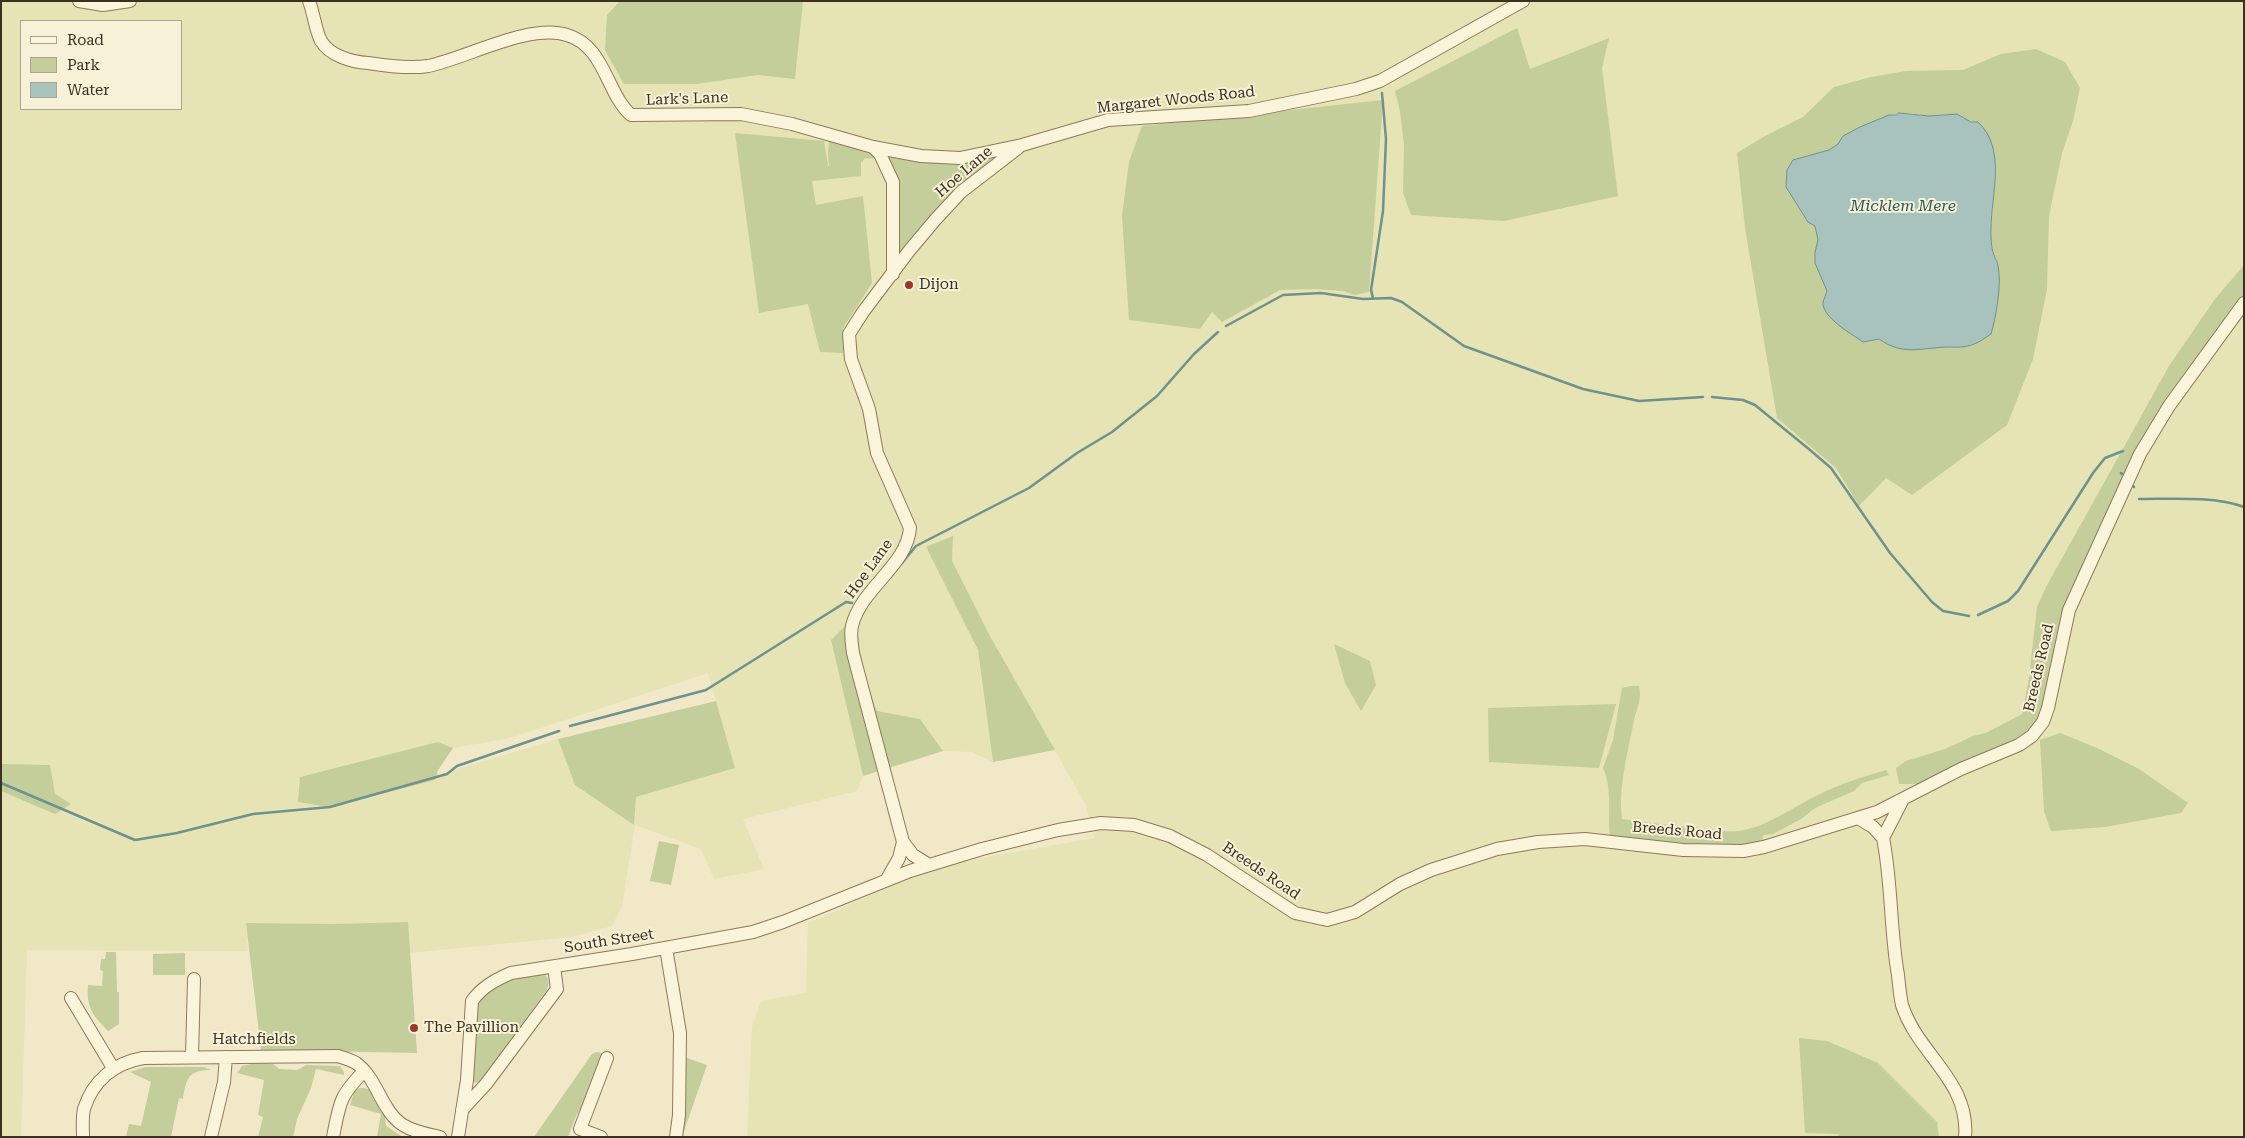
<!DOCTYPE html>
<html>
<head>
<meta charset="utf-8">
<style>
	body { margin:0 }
	#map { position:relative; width:2245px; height:1138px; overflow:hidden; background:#f0e8c7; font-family:"Roboto Serif",serif }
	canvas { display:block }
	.frame { position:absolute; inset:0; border:2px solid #3c3020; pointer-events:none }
	.legend { position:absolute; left:20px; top:20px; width:162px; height:90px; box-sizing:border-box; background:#f7f1d7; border:1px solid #aca48e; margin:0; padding:6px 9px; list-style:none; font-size:15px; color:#3c3020 }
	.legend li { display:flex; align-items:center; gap:10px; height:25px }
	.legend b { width:25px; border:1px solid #aca48e }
</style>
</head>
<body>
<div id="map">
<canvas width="2245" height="1138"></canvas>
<div class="frame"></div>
<ul class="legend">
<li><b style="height:6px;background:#faf4db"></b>Road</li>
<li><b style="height:14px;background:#c3ce9a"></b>Park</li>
<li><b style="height:14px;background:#a8c3be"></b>Water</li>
</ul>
</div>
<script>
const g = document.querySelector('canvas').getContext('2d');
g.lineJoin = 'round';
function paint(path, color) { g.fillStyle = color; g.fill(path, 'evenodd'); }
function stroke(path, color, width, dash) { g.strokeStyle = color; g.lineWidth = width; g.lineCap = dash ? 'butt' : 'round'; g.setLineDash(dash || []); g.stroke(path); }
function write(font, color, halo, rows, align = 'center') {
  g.font = font + ' "Roboto Serif",serif'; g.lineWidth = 4; g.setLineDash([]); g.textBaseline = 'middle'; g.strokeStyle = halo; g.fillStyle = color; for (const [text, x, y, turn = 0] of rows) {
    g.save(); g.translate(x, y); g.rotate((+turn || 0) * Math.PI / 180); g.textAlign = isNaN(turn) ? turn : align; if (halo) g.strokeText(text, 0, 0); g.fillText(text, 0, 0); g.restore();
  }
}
paint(new Path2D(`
	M 1,1 L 2244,1 L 2244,1137 L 747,1137 L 752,1027 L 761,1001 L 806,993 L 808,923 L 935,866 L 1095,838 L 1085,803 L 990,636 L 952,561 L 953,537 L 926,547 L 978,650 L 993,762 L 972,752 L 943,751 L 920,719 L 877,711 L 862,670 L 856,616 L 831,640 L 863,776 L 857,791 L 743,819 L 764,869 L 714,879 L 701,849 L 635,825 L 622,905 L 612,926 L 571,937 L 409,953 L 408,922 L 333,924 L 246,923 L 248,951 L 27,950 L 21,1137 L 1,1137 ZM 21,21 L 181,21 L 181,109 L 21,109 ZM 708,673 L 735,768 L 636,797 L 634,824 L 575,785 L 558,739 L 330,807 L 438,742 L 453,748 L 510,738 Z`), '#e6e3b4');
paint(new Path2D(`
	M 620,1 L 803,1 L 795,79 L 758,75 L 696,84 L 624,84 L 605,50 L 607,15 Z
	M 1517,28 L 1530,69 L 1609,38 L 1602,68 L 1618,196 L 1504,221 L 1411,215 L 1403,193 L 1404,145 L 1400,111 L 1395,91 Z
	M 2036,49 L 2065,62 L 2080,88 L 2073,121 L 2062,153 L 2049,216 L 2047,289 L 2033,359 L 2007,425 L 1912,495 L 1886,478 L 1859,506 L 1836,468 L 1777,418 L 1745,228 L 1737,153 L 1765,136 L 1803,117 L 1834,87 L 1871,77 L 1906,71 L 1963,70 L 2001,54 ZM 1909,113 L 1929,116 L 1949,114 L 1980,124 L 1990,141 L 1996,171 L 1991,228 L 1992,246 L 1998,266 L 1998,287 L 1991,334 C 1986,338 1980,342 1974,344 C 1965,348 1956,347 1947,347 C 1921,348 1902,355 1879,339 L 1863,341 L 1834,322 L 1824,307 L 1823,302 L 1827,291 L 1825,282 L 1821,278 L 1815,252 L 1818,240 L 1815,226 L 1786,187 L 1793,160 L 1829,150 L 1838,144 L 1843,136 L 1889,115 Z
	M 1383,100 L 1369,292 L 1355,295 L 1343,291 L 1314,289 L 1280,290 L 1222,322 L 1212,312 L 1200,329 L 1129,320 L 1122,216 L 1129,162 L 1142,126 Z
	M 735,133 L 824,141 L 828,166 L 829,166 L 828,153 L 829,140 L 872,152 L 878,159 L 865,158 L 861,163 L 861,176 L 812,181 L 816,205 L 863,196 L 872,283 L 843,328 L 843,353 L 820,352 L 808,304 L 759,313 Z
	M 890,155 L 998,155 L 999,159 L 899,255 L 886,160 Z
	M 2244,265 L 2244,300 L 2205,351 L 2090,556 L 2047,703 L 2031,734 L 1919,784 L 1899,784 L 1896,768 L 1906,761 L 1945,749 L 1973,736 L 1986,733 L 2022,714 L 2029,678 L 2037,607 L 2046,587 L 2169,366 L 2215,299 Z
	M 953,536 L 952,561 L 990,636 L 1055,750 L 993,762 L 978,650 L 926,547 Z
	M 856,615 L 862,670 L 877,711 L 920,719 L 943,751 L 863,776 L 831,640 Z
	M 1334,644 L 1370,661 L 1376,685 L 1361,711 L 1345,683 Z
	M 1631,686 L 1639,686 C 1642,700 1637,707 1634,720 C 1628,752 1618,787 1622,819 C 1646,823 1669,825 1693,827 C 1709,828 1723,833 1739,831 C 1767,827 1793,807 1818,795 C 1839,784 1863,777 1886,770 L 1889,775 L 1862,783 L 1854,791 L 1815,808 L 1801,819 L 1773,834 L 1764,835 L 1762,839 L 1772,840 L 1767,844 L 1689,848 L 1677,843 L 1610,836 C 1607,812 1613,791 1603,768 L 1613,740 L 1622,688 Z
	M 716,701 L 735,768 L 636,797 L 634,825 L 575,785 L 558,739 Z
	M 1616,704 L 1599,768 L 1489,762 L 1488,708 Z
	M 2060,733 L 2097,748 L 2139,769 L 2188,803 L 2181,813 L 2105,827 L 2051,831 L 2044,811 L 2040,740 Z
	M 438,742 L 453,748 L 438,770 L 435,780 L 330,807 L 298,802 L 300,777 Z
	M 1,764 L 50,765 L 55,794 L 71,804 L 55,814 L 1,791 Z
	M 659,841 L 679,845 L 671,885 L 650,881 Z
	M 408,922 L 417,1053 L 261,1050 L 246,923 L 333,924 Z
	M 106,952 L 116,952 L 117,992 L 119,992 L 119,1024 L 108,1031 C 93,1016 86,1007 88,985 L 102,986 L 103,971 L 100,970 L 101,959 L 105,959 Z
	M 185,953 L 185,975 L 153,975 L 153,954 Z
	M 543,972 C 548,977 550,983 547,990 L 480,1081 L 474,1083 L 468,1077 L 474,1007 L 494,983 Z
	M 1799,1038 L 1827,1041 L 1878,1063 L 1937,1122 L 1939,1137 L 1839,1137 L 1838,1134 L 1805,1133 Z
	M 596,1052 L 606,1054 L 586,1099 L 576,1116 L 568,1137 L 534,1137 L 592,1054 Z
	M 684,1057 L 707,1065 L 683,1134 L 680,1133 Z
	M 256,1063 L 273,1064 L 279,1069 L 297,1070 L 306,1065 L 340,1066 L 344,1072 L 344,1075 L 316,1069 L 311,1088 L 297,1119 L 293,1137 L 258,1137 L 263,1117 L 258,1115 L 264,1080 L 237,1073 L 242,1066 Z
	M 145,1067 L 204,1067 L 211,1070 C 188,1070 186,1079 183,1099 L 179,1098 L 171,1137 L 126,1137 L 129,1124 L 141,1126 L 151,1082 L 130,1072 Z
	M 362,1088 L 369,1089 L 385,1117 L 386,1126 L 403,1137 L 377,1137 L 381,1114 L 350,1105 L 355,1089 Z`), '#c3ce9a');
const water = new Path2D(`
	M 1899,113 L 1929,116 L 1957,114 L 1971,122 L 1978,122 C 2007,149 1991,195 1991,229 C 1991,238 1991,247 1994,255 C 1995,259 1998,262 1998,266 C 2002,284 1996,317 1991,334 C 1985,338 1980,342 1974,344 C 1965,348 1956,347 1947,347 C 1920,348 1903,356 1879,339 L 1863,342 C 1852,334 1822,318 1823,302 C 1824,299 1826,294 1827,291 L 1815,263 L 1815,252 L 1818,240 L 1815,226 L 1808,222 L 1786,187 L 1787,170 L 1793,160 L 1829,150 L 1838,144 L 1843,136 L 1860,127 L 1889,115 L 1896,115 Z`);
paint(water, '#a8c3be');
stroke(water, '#6e928d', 1);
stroke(new Path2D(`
	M 1373,298 L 1371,290 L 1383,211 L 1386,139 L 1382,93
	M 1226,326 L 1283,295 L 1321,293 L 1363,299 L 1391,298 L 1402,302 L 1464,346 L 1583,389 L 1639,401 L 1703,397
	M 1712,397 L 1743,400 L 1755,405 L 1810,450 L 1831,468 L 1890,553 L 1932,602 L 1943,611 L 1969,616
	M 2121,473 L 2122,474
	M 2133,486 L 2134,487
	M 2139,499 C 2170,499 2215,496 2244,507
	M 902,563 L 916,546 L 1029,488 L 1077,453 L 1112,432 L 1157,396 L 1194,354 L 1218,332
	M 1978,615 L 2008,601 L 2018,591 L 2093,473 L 2105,458 L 2123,451
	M 570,726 L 706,690 L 846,602 L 852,603
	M 1,783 L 135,840 L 177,833 L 253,814 L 330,807 L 447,774 L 457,766 L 559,731`), '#6e928d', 2.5);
const minor = new Path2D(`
	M 79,1 L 103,5 L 130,1
	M 309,1 C 314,14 315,29 321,41 C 330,56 352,62 368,63 C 387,66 409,69 428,66 C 467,58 529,23 567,35 C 605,46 606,93 631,115 L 741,114 L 792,124 L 873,147 L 921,156 L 960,158 L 1022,145 L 1108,120 L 1249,111 L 1356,89 L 1380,81 L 1523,1
	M 873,147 L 880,154 L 893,182 L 893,274
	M 1858,818 L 1873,827 L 1883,838 C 1892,883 1890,930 1898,975 C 1899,985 1900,996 1902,1005 C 1918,1055 1970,1081 1965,1137
	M 1883,838 L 1902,801
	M 929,865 L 913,855 L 903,842 L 853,653 C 852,645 850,634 852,626 C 861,588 907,566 910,528 L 877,453 L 869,409 L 851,359 L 849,334 L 863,312 L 909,251 L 935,220 L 961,192 L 1018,148
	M 887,879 L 899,858 L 903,842
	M 666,948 L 680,1033 L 679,1115 L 676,1137
	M 71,998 L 113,1068
	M 192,1057 L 194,979
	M 462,1110 L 486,1084 L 557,989 L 554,967
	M 83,1137 C 83,1128 82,1117 84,1109 C 93,1080 115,1063 143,1058 L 338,1056 C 344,1058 351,1060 356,1063 C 378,1079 381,1111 403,1125 C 414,1132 427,1134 440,1137
	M 211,1137 L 224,1082 L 226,1057
	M 333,1137 C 340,1102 339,1097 364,1071
	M 458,1137 L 467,1080 L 472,1001 C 482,987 495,980 511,973 L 632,954 L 753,932 L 783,922 L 910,871 L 982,849 L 1058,830 L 1101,823 L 1134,825 L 1170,836 L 1207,855 L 1295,913 L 1327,920 L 1355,912 L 1400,884 L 1431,870 L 1497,849 L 1538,842 L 1585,839 L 1683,850 L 1743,851 L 1764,847 L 1877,812 L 1961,769 L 2019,745 L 2032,736 L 2043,722 L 2048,708 L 2069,610 L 2140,454 L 2169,406 L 2244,303
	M 601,1137 L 580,1129 L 607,1058`);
stroke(minor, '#8c7a5c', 14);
stroke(minor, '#faf4db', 12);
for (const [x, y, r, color] of [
	[909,285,5,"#9d352a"],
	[414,1028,5,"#9d352a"]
]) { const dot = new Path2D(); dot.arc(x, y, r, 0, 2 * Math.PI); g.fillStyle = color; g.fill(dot); stroke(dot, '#f7f1d7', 2); }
write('15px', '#3c3020', '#f7f1d7', [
	["Lark's Lane",687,99,-2],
	["Margaret Woods Road",1176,100,-6],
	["Hoe Lane",964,172,-41],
	["Hoe Lane",869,569,-54],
	["Breeds Road",2039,668,-77],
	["Breeds Road",1677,831,5],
	["Breeds Road",1261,871,34],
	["South Street",609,941,-9],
	["Hatchfields",254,1040]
]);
write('15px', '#3c3020', '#f7f1d7', [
	["Dijon",919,285],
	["The Pavillion",424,1028]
], 'left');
write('italic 16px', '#2f5a5c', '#f7f1d7', [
	["Micklem Mere",1903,206]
]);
</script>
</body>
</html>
